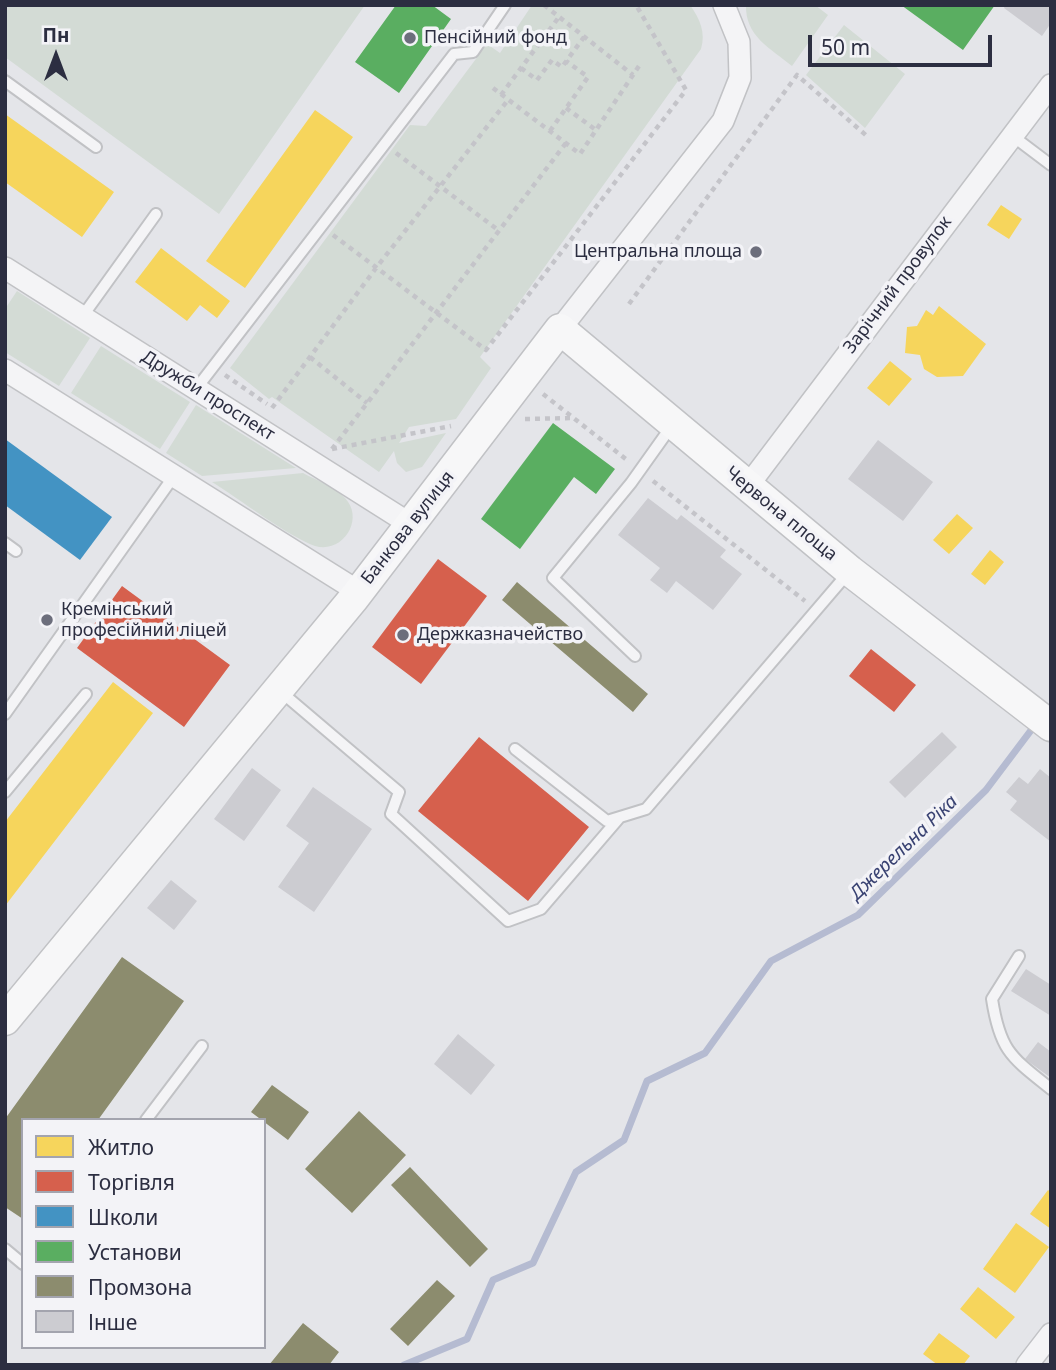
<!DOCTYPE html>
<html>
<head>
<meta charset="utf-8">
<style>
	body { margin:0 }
	#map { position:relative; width:1056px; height:1370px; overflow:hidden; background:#e4e5e9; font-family:"Noto Sans",sans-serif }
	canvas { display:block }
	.frame { position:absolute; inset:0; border:7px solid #2c2e41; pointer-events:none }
	.legend { position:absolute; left:21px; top:1118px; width:245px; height:231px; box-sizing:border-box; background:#f3f3f7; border:2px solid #a3a4ae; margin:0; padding:9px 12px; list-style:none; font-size:21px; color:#2c2e41 }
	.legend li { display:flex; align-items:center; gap:14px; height:35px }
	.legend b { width:35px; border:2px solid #a3a4ae }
	.north { position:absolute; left:21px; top:21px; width:70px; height:70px; -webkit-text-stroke:5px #f3f3f7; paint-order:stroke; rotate:0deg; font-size:19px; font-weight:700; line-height:28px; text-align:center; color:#2c2e41 }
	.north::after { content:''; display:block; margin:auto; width:24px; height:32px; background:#2c2e41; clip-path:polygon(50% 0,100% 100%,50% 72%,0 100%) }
	.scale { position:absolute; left:808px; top:35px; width:184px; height:32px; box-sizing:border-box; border:4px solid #2c2e41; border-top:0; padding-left:9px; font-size:21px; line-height:24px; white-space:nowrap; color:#2c2e41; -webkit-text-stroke:5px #f3f3f7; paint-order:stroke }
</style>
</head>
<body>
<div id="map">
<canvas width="1056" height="1370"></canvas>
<div class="frame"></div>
<ul class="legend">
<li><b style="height:19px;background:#f6d55c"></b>Житло</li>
<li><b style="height:19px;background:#d6604d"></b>Торгівля</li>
<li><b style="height:19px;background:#4393c3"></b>Школи</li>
<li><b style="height:19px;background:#5aae61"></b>Установи</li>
<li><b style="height:19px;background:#8c8c6e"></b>Промзона</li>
<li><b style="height:19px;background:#ccccd1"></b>Інше</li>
</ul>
<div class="north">Пн</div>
<div class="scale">50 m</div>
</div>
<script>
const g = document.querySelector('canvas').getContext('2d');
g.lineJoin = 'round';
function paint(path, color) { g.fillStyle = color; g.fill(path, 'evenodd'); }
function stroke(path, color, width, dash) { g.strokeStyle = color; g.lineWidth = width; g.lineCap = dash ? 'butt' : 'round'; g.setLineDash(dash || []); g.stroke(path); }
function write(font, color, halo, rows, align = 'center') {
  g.font = font + ' "Noto Sans",sans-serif'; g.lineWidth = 7; g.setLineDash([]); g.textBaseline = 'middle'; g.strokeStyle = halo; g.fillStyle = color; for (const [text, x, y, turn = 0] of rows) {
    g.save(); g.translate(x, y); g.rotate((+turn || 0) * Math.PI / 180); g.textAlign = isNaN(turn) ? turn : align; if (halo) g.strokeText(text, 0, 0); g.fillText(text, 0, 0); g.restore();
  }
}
paint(new Path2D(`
	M 5,5 L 365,5 L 219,214 L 5,57 Z
	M 532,5 L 690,5 C 700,19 706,33 701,49 L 480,357 L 491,368 L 456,419 L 409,427 L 399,443 L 446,433 L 422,467 L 406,472 L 397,463 L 394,451 L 379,472 L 272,397 L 269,399 L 230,368 L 410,125 L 426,126 L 487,44 L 500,53 Z
	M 815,5 L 828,15 L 792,66 C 770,48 745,36 746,5 Z
	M 844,25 L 905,74 L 865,128 L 806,75 Z
	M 17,291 L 90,338 L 59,386 L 5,352 L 5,309 Z
	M 101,346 L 190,402 L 160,449 L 71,393 Z
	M 196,405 L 296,468 L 202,476 L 166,453 Z
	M 303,473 C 316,480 335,487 345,498 C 365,519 343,554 315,546 C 289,537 238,498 212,482 Z`), '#d3dbd5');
paint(new Path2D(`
	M 315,110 L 353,137 L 245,288 L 206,261 Z
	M 5,114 L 114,192 L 82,237 L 5,182 Z
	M 1001,205 L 1022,219 L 1009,239 L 987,225 Z
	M 161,248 L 230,301 L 217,318 L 200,305 L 187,321 L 135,282 Z
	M 939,306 L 986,344 L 963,376 L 937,377 L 924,369 L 920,355 L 905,353 L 907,327 L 917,326 L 926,310 L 933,315 Z
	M 890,361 L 912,379 L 889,406 L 867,388 Z
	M 957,514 L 973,528 L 949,554 L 933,540 Z
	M 990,550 L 1004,562 L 985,585 L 971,574 Z
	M 113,682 L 153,713 L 5,906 L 5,822 Z
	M 1048,1190 L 1051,1192 L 1051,1229 L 1030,1214 Z
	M 1016,1223 L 1049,1247 L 1015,1293 L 983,1269 Z
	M 978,1287 L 1015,1317 L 996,1339 L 960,1309 Z
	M 939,1333 L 970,1356 L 963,1365 L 938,1365 L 923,1354 Z`), '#f6d55c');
paint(new Path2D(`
	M 438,559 L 487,596 L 421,684 L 372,647 Z
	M 122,586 L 230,665 L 184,727 L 77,648 Z
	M 871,649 L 916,685 L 894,712 L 849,676 Z
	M 479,737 L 589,827 L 528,901 L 418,811 Z`), '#d6604d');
paint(new Path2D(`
	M 5,439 L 112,517 L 80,560 L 5,505 Z`), '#4393c3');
paint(new Path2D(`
	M 396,5 L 432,5 L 451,19 L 399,93 L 355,62 Z
	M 901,5 L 995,5 L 963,50 Z
	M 553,423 L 615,469 L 596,494 L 574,477 L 520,549 L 481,519 Z`), '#5aae61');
paint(new Path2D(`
	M 517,582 L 648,694 L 633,712 L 502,600 Z
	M 122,957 L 184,1001 L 98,1120 L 23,1120 L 23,1219 L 5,1207 L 5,1119 Z
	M 272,1085 L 309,1112 L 288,1140 L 251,1112 Z
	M 359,1111 L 406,1155 L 352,1213 L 305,1169 Z
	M 410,1167 L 488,1249 L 470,1267 L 391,1185 Z
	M 437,1280 L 455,1296 L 408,1346 L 390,1329 Z
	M 303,1323 L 339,1352 L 329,1365 L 269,1365 Z`), '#8c8c6e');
stroke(new Path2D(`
	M 404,1365 L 467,1339 L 493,1280 L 533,1263 L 576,1172 L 624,1140 L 647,1081 L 705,1053 L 771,961 L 858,915 L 986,790 L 1035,725`), '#b5bbd1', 7);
paint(new Path2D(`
	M 1005,5 L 1051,5 L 1051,23 L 1042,36 L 1004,8 Z
	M 878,440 L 933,482 L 903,521 L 848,479 Z
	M 648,498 L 677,520 L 681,515 L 726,550 L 720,557 L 742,574 L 713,610 L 676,581 L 667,593 L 650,580 L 660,568 L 618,535 Z
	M 942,732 L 957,747 L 905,798 L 889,782 Z
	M 252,768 L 281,790 L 244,841 L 214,819 Z
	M 1040,769 L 1051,778 L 1051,842 L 1010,810 L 1017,801 L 1006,792 L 1019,777 L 1028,784 Z
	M 313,787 L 372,829 L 314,912 L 278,887 L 309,843 L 286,826 Z
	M 171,880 L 197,901 L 174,930 L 147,908 Z
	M 1026,969 L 1051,985 L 1051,1016 L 1011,991 Z
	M 458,1034 L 495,1065 L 471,1095 L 434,1064 Z
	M 1038,1042 L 1051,1052 L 1051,1078 L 1025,1059 Z`), '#ccccd1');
const lane = new Path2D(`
	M 5,81 L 96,147
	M 1010,134 L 1051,165
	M 82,317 L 156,214
	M 196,389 L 454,54 L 473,52 L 505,5
	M 5,543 L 16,551
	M 635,656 L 553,578 L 631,483 L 673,424
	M 280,691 L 399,792 L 391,814 L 508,921 L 541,909 L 620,817
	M 5,714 L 174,476
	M 515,749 L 607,821 L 646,809 L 848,573
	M 5,792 L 86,694
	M 1019,956 L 992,999 C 1000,1051 1011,1057 1051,1089
	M 146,1120 L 202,1046
	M 5,1249 L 23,1264`);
const street = new Path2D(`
	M 5,268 L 410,524
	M 560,329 L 723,121 L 740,78 L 739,42 L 724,5
	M 5,370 L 359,592
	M 747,487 L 1051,85
	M 1027,1365 L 1051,1334`);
const secondary = new Path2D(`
	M 5,1020 L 354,598 L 560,329 L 850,571 L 1051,726`);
stroke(lane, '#c1c2c5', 14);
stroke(street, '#c1c2c5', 24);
stroke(secondary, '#c1c2c5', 33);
stroke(new Path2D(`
	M 544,5 L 633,75
	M 521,68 L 537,80 L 552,60 L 562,67 L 584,37
	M 493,88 L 580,154 L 639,66
	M 501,95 L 559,17
	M 566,108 L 596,130
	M 550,131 L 588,77 L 566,61
	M 396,153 L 498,230
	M 333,235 L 486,350 L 686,90 L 636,5
	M 629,304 L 797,75 L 868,137
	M 310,357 L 367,403
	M 225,375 L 267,404
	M 543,394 L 627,460
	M 272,408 L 376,268 L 508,100
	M 525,419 L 573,418
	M 332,449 L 566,143
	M 332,449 L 451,426
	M 653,481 L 805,601`), '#c4c4c9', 4.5, [5, 5]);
stroke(lane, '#f4f4f6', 10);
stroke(street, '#f4f4f6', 21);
stroke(secondary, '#f7f7f8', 30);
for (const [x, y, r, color] of [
	[410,38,7,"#6c6e7c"],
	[756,252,7,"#6c6e7c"],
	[47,620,7,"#6c6e7c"],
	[403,635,7,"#6c6e7c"]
]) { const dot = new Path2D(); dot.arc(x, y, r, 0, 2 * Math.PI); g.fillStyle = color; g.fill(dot); stroke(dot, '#f3f3f7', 2.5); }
write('18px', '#2c2e41', '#f3f3f7', [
	["Пенсійний фонд",424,38],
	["Центральна площа",742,252,"right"],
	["Кремінський",61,610],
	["професійний ліцей",61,631],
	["Держказначейство",417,635]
], 'left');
write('18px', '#2c2e41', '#f3f3f7', [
	["Зарічний провулок",898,285,-53],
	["Дружби проспект",208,396,32],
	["Червона площа",781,514,39],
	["Банкова вулиця",408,528,-52]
]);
write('italic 19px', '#394272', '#f3f3f7', [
	["Джерельна Ріка",904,848,-44]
]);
</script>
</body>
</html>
